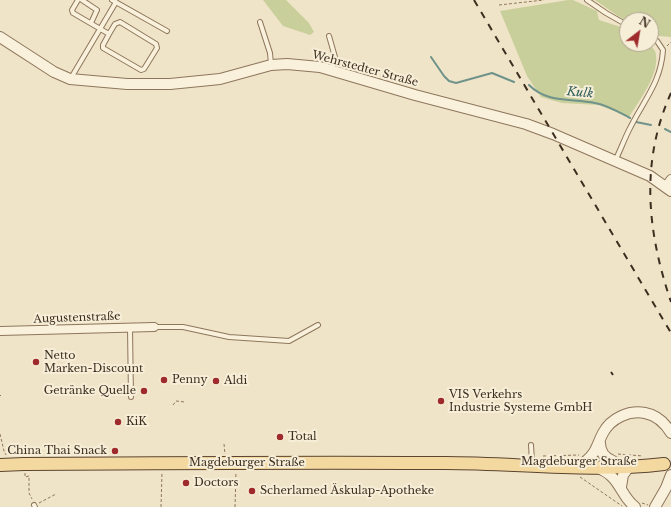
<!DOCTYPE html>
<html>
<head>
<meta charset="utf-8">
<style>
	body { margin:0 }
	#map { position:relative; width:671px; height:507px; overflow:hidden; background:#f0e4c8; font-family:"Libre Baskerville",serif }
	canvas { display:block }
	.north { position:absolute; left:619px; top:12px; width:40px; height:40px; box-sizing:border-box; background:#f7eed8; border:1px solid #ada18e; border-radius:50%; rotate:31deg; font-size:11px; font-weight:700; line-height:16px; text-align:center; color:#3d2e20 }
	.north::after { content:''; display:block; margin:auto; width:14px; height:18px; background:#9e2a2b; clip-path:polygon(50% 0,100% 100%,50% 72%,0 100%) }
</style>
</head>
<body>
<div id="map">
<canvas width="671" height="507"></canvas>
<div class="north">N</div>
</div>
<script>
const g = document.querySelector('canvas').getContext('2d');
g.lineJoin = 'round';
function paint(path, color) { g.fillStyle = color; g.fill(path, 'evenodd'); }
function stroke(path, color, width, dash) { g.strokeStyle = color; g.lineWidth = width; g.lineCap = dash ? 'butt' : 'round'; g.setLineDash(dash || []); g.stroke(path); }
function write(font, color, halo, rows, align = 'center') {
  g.font = font + ' "Libre Baskerville",serif'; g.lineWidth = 4; g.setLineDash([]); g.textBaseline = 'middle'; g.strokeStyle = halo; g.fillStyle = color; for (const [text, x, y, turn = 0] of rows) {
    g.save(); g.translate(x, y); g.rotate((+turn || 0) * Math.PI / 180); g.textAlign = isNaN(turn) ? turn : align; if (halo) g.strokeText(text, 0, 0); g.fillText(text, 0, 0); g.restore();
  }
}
paint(new Path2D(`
	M 263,0 L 286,0 L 309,23 L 314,32 L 310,35 L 283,26 Z
	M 568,0 L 573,0 L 597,11 L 599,20 L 627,29 L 627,44 L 650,44 C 652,47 656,51 656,55 C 659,75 639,101 629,117 L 599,105 L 562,103 L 541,97 L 527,76 L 500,11 Z
	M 595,0 L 671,0 L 671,37 L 659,36 L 651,32 L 651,20 L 627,21 L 618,16 Z`), '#c9cf9b');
stroke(new Path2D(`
	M 431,57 L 444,76 L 449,81 L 456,83 L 492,73 L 514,82
	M 529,85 C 548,104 572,98 595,103 C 607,105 619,112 630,118
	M 636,122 L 651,125
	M 665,129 L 671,132`), '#6f938a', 2);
const service = new Path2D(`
	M 78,0 L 72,10 L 73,13 L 109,34 L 115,24 L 120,22 L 156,44 L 157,48 L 144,69 L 141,70 L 103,48 L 103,45 L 109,34
	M 82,0 L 97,10 L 91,23
	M 112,0 L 167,31
	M 587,0 L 606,13 L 627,25
	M 260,22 L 270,53 L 271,64
	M 329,36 L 335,57 L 332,70
	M 71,78 L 116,2
	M 615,161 C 620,151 624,140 629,130 C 643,101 661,83 663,50 L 657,41 L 651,38
	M 154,327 L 183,327 L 229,337 L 289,341 L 318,325
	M 130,328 L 131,397
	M 531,445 L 532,461
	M 34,505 L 35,507`);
const minor = new Path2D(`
	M 665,187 L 671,179
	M 0,331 L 154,327`);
const tertiary = new Path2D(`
	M 0,37 L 54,72 L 70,79 L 127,84 L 170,84 L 220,79 L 271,65 L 287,64 L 320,67 L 415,95 L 526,124 L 553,134 L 650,176 L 671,191
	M 600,443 C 600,452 605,458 613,461
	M 586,461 C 597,452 597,444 603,433 C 611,418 629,410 645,413 C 656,415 665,423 671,433
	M 598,468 C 621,477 619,494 635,507
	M 621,487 L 623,475 L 629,467
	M 655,507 L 666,488 L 671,475`);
const primary = new Path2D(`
	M 0,465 L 24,464 C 164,463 305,462 445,463 C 518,463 591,473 664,464`);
stroke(service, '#8d765c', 6);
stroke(minor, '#8d765c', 10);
stroke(tertiary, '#8d765c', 12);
stroke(primary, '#5b4430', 14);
stroke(new Path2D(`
	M 499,5 L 544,0
	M 667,46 L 671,42
	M 0,396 L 1,395
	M 173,405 L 176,401 L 185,402
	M 0,434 L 4,451 L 6,455
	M 224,444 L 225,454
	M 618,454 L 643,456
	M 543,456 L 579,455
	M 25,473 L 25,477 L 29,476 L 29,493 L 32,499
	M 580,477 L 622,506
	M 39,503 L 56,494
	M 642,503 L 648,505
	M 161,507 L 162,472
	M 235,507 L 236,472`), '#8d765c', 1, [3, 2]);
stroke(service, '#faf1dc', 4);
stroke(minor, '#faf1dc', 8);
stroke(tertiary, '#faf1dc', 10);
stroke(primary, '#f3d9a0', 12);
stroke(new Path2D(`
	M 474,0 L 671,333
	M 671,93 C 640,162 647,231 671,302
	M 611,372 L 613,375`), '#3d2e20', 2, [7, 7]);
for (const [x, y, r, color] of [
	[36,362,4,"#9e2a2b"],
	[164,380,4,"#9e2a2b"],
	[216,381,4,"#9e2a2b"],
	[144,391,4,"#9e2a2b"],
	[441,401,4,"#9e2a2b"],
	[118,422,4,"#9e2a2b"],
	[280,437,4,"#9e2a2b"],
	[115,451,4,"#9e2a2b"],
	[186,483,4,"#9e2a2b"],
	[252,491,4,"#9e2a2b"]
]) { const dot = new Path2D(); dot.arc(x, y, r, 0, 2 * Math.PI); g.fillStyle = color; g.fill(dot); stroke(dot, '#f7eed8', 1.5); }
write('11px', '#3d2e20', '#f7eed8', [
	["Wehrstedter Straße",365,69,15],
	["Augustenstraße",77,318,-2],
	["Magdeburger Straße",579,462],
	["Magdeburger Straße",247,463]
]);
write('11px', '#3d2e20', '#f7eed8', [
	["Netto",44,356],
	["Marken-Discount",44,369],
	["Penny",172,380],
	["Aldi",224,381],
	["Getränke Quelle",136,391,"right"],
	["VIS Verkehrs",449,395],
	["Industrie Systeme GmbH",449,408],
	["KiK",126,422],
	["Total",288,437],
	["China Thai Snack",107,451,"right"],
	["Doctors",194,483],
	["Scherlamed Äskulap-Apotheke",260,491]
], 'left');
write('italic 12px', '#2f5d5a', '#f7eed8', [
	["Kulk",580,93,6]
]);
</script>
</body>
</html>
